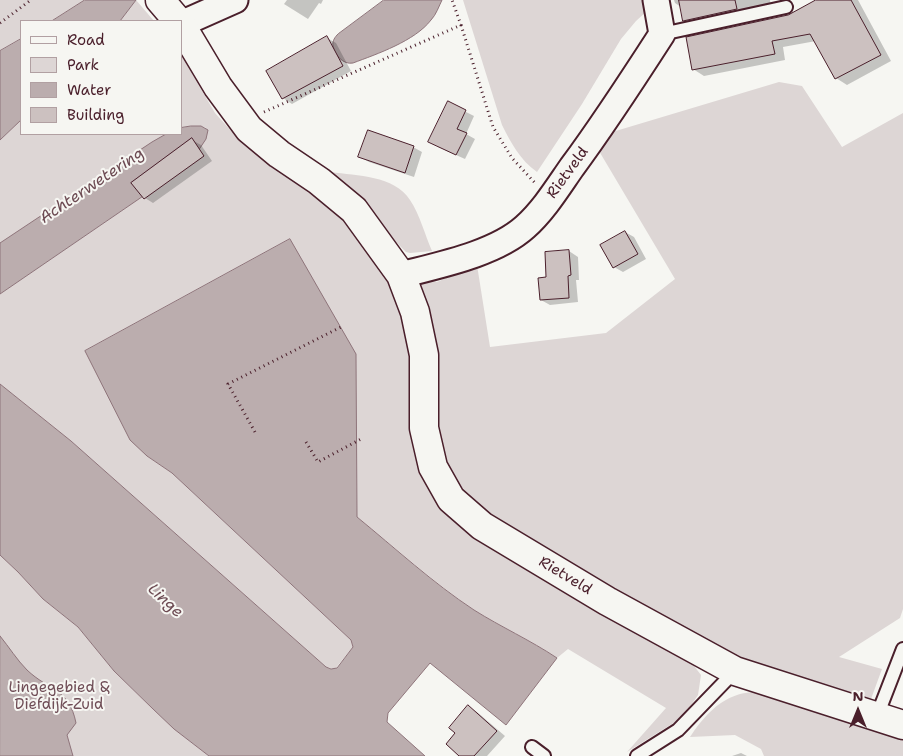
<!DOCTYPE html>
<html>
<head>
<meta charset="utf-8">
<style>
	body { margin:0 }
	#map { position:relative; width:903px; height:756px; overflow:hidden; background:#f6f6f2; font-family:"Shantell Sans",sans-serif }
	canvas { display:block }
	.legend { position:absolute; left:20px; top:20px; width:162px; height:115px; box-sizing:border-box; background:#f6f6f2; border:1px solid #b1a0a2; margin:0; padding:6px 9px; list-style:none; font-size:15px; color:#4a1f2b }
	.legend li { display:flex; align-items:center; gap:10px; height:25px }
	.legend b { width:25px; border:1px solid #b1a0a2 }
	.north { position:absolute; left:833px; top:686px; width:50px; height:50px; -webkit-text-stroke:4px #f6f6f2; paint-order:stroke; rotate:0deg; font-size:14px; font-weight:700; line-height:20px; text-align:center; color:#4a1f2b }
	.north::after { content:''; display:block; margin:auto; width:18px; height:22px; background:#4a1f2b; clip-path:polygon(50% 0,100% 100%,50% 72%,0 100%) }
</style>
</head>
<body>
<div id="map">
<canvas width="903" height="756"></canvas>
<ul class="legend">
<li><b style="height:6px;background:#f6f6f2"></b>Road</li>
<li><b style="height:14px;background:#ddd6d5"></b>Park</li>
<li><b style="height:14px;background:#bbadae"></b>Water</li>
<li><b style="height:14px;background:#ccc1c0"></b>Building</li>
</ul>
<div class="north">N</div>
</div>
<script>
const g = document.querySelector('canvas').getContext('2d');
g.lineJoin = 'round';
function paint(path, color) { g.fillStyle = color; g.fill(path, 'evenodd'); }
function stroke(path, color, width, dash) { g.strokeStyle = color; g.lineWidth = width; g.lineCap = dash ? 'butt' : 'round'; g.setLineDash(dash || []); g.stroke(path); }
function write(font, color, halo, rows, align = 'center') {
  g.font = font + ' "Shantell Sans",sans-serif'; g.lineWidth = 4; g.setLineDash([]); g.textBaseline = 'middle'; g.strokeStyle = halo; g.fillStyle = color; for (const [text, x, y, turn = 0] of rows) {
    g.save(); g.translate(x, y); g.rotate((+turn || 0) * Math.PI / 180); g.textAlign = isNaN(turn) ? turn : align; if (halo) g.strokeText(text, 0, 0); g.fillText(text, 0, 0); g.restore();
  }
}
paint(new Path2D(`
	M 0,0 L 85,0 L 52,21 L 21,21 L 21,39 L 0,51 Z
	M 136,0 L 154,21 L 120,21 Z
	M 463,0 L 659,0 L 636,21 L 621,39 L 582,104 L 537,172 C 520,160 511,143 502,125 Z
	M 181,55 L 215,113 L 243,144 L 304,182 L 326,199 L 357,233 L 387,276 L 402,310 L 412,359 L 420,470 L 691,662 L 701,675 L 698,695 L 683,717 L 627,752 L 666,708 L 568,649 L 557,658 C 530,640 501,627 474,610 C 433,582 396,548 357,517 L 356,354 L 147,456 L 172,473 L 351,640 L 353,647 L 335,669 L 326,667 L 71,441 L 0,384 L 0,294 L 152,190 L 206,128 L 201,126 L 181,128 Z
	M 779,82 L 802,86 L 842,147 L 903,113 L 903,609 L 900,618 L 839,657 L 882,669 L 871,699 L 724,652 L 585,575 L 497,522 L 455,490 L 442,463 L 413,277 L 437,282 L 477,265 L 490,347 L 606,333 L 675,279 L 599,151 L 606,142 L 609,133 Z
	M 21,120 L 21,134 L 166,134 L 0,243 L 0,140 Z
	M 331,172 C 357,176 394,175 410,200 C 420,215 425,235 432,251 L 410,253 L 406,252 L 391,237 L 354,193 Z
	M 0,555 L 18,572 L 43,599 L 78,627 L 114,671 L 153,709 L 183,736 L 209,756 L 0,756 Z
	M 765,690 L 903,734 L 903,756 L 764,756 L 761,749 L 735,735 L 690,737 C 702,719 716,702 737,695 C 745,692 756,692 765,690 Z`), '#ddd6d5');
const water = new Path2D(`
	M 85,0 L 136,0 L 120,21 L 52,21 Z
	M 384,0 L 442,0 C 439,6 436,15 431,20 C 415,41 377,54 353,63 C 343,65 335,55 333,46 C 332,41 335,37 338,34 Z
	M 21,39 L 21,120 L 0,140 L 0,51 Z
	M 191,126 L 201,126 L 208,130 L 206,139 L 196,154 L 152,190 L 0,294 L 0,243 L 152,142 L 166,134 L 181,134 L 181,128 Z
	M 290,239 L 356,354 L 357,517 C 395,548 433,583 474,610 C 501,627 530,640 557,658 L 506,725 L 430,663 L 388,713 L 387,722 L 425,756 L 209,756 L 174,729 L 153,709 L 114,671 L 78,627 L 43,599 L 18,572 L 0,555 L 0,384 L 71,441 L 326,667 L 331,669 L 337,668 L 353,647 L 351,640 L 172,473 L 147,456 L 130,440 L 85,351 Z
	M 0,636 C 9,647 17,660 27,670 C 49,691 69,688 76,723 L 67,735 L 73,756 L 0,756 Z`);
paint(water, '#bbadae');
stroke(water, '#8e747a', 1);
paint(new Path2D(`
	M 287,0 L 323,0 L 321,4 L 319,3 L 308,19 L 284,4 Z
	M 674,0 L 770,0 L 771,8 L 693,25 L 684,20 L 681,7 L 675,3 Z
	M 818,0 L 858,0 L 891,61 L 847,85 L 836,78 L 816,41 L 783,47 L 785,60 L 704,76 L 693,69 Z
	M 327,38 L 336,43 L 351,71 L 292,104 L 283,98 Z
	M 448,103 L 474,116 L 466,134 L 475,139 L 465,159 L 438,147 Z
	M 192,140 L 201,145 L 212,161 L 153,203 L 145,198 Z
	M 413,147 L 422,152 L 414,177 L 369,162 L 360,157 Z
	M 625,232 L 634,237 L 646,259 L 623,272 L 614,267 L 602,246 Z
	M 569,251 L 578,257 L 579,280 L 576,280 L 578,302 L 550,305 L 541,300 L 548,278 Z
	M 469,707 L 477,712 L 505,736 L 487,756 L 461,756 L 457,733 Z
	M 741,753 L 747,756 L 732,756 Z`), '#0003');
const building = new Path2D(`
	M 679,0 L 735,0 L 737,9 L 683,21 Z
	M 816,0 L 851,0 L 881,55 L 835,79 L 810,34 L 772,41 L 775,54 L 692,70 L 686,37 L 788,15 Z
	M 327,36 L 343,66 L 282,99 L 266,71 Z
	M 448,101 L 466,110 L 457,129 L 467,133 L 456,155 L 428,142 Z
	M 368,130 L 414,146 L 405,173 L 358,157 Z
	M 192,138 L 204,156 L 144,199 L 131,183 Z
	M 625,231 L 638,254 L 613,268 L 600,245 Z
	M 569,250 L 571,275 L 568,276 L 569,298 L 540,300 L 538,278 L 546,277 L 545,252 Z
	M 468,705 L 497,731 L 474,756 L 459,756 L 446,744 L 455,733 L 449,728 Z`);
paint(building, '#ccc1c0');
stroke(building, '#4a1f2b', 1);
const service = new Path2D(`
	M 662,34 L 786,7
	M 877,716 L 903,649
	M 532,747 L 544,756
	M 637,756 L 678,730 L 735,671`);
const minor = new Path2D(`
	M 181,24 L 235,0
	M 401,275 C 439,265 495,254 525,227 C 544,210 558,187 572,167 C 604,124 633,79 662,34 L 656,0`);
const tertiary = new Path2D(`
	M 160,0 L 178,21
	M 181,25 L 218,87 L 249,129 L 279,154 L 319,181 L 354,210 L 401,275 L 415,312 L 424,355 L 424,428 L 433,467 L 451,499 L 482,526 L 607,601 L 735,671 L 903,725`);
stroke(service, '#4a1f2b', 16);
stroke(minor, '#4a1f2b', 29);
stroke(tertiary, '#4a1f2b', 31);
stroke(new Path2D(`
	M 0,23 L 31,0
	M 461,25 L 493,127 L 512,158 L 535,183
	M 264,112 L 461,25 L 452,0
	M 255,432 L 228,384 L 341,327
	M 306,442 L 318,462 L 363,438`), '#4a1f2b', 3, [1, 4]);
stroke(service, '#f6f6f2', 12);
stroke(minor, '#f6f6f2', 25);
stroke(tertiary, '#f6f6f2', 28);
write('15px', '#4a1f2b', '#f6f6f2', [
	["Rietveld",568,173,-54],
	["Rietveld",565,576,31]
]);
write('15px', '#6f4d56', '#f6f6f2', [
	["Lingegebied &",59,688],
	["Diefdijk-Zuid",59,705]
]);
write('italic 16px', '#6c4a52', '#f6f6f2', [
	["Achterwetering",92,186,-34],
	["Linge",165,601,43]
]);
</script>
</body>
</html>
